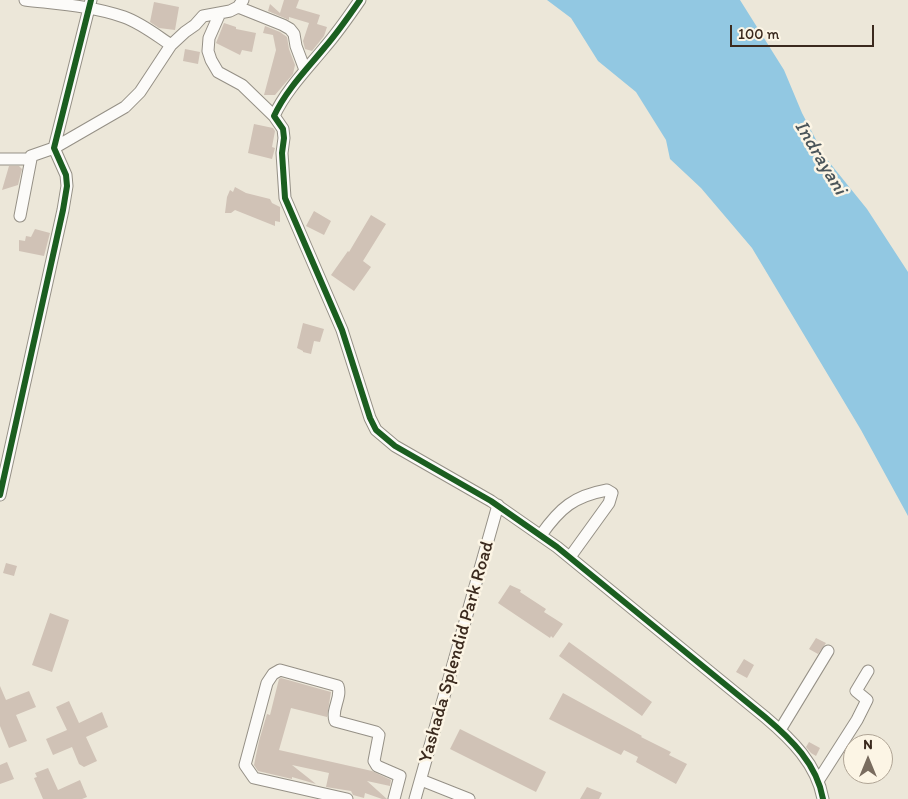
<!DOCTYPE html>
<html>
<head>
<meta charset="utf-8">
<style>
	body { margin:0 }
	#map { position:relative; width:908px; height:799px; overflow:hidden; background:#ece7d9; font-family:Itim,sans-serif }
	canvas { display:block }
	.north { position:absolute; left:843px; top:734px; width:50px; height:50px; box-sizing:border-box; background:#fcf5e5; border:1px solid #afa495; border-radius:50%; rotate:0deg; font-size:14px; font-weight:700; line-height:20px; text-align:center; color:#3b2a1e }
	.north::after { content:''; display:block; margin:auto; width:18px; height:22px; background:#796c5f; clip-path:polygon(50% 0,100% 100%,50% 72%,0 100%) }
	.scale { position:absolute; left:730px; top:25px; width:144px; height:22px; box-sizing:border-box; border:2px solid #3b2a1e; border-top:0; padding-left:6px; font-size:15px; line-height:18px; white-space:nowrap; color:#3b2a1e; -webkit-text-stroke:4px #fcf5e5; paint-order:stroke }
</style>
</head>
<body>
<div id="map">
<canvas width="908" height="799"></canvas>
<div class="north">N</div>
<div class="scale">100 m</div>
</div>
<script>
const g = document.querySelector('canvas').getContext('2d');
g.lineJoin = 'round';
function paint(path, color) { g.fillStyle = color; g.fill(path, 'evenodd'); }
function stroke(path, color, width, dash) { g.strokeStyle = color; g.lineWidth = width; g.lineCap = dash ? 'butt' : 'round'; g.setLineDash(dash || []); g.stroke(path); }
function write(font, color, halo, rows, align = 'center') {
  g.font = font + ' Itim,sans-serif'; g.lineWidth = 5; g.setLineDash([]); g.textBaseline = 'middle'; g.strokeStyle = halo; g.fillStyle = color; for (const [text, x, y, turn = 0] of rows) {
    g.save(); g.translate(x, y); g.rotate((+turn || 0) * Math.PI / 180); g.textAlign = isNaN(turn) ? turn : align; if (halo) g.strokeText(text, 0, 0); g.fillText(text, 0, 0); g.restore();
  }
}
paint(new Path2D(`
	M 547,0 L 740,0 L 784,70 L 802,113 L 825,157 L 867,209 L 908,272 L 908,516 L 861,430 L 752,248 L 701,188 L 670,159 L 666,140 L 636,92 L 598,61 L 571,18 Z`), '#92c8e2');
paint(new Path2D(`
	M 284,0 L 299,0 L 296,8 L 320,15 L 317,24 L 327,27 L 324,36 L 312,51 L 305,49 L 303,41 L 309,23 L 289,17 L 289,20 L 268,11 L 270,4 L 280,13 Z
	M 154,2 L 179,7 L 175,30 L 159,28 L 150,22 Z
	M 224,23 L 236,27 L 236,29 L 256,33 L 252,52 L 242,50 L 240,55 L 216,43 Z
	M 265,26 L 280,32 L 287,37 L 289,49 L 295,65 L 293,74 L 275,95 L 264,95 L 276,50 L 273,35 L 263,33 Z
	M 185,49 L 200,52 L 198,64 L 183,61 Z
	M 254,124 L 273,128 L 275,131 L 272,147 L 275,148 L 272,159 L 248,153 Z
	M 9,166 L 19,166 L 22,169 L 18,185 L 2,190 Z
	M 235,187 L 246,193 L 270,199 L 272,203 L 280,207 L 280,222 L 275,221 L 275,226 L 235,210 L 231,213 L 225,213 L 227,197 L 230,190 L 233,192 Z
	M 314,211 L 331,221 L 324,235 L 306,226 Z
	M 371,215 L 386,224 L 363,261 L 371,267 L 354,291 L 331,275 L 348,251 L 349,252 Z
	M 35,229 L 50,233 L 44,256 L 19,251 L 19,240 L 25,241 L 26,236 L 31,237 Z
	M 303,323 L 324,329 L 320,342 L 314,341 L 311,354 L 303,352 L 303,351 L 297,348 Z
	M 6,563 L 17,566 L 14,576 L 3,573 Z
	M 510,585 L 521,590 L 520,592 L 546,609 L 544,612 L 563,624 L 553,638 L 551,636 L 550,638 L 498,603 Z
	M 50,613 L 69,620 L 52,672 L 32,665 Z
	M 816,638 L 826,643 L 818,654 L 809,649 Z
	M 569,642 L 652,702 L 642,716 L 559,656 Z
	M 744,659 L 754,665 L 747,678 L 736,672 Z
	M 281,678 L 331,692 L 327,717 L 291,708 L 279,750 L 372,771 L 391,780 L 390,786 L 367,781 L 387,799 L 382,799 L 365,793 L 364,798 L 353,795 L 351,791 L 326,787 L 329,773 L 292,765 L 316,784 L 292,777 L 292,779 L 258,771 L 254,765 L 259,741 L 267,714 L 270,715 L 279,679 Z
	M 0,686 L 6,700 L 29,691 L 36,707 L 16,715 L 27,741 L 9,748 L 0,726 Z
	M 563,693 L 642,736 L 641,737 L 671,752 L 669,755 L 687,764 L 676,784 L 636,762 L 638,757 L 624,750 L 621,755 L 549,719 Z
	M 69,701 L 79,723 L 102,712 L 108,727 L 86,737 L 97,761 L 84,767 L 79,764 L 72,747 L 53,755 L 46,739 L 67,730 L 56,707 Z
	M 460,729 L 546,772 L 536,792 L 450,749 Z
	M 809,742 L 820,748 L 816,756 L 811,753 L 806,747 Z
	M 7,762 L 14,779 L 0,784 L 0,765 Z
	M 48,768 L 58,790 L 80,780 L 87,797 L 82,799 L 43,799 L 34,778 L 37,777 L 35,773 Z
	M 587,787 L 602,793 L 599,799 L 580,799 Z`), '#d0c2b6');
const minor = new Path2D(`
	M 25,0 C 58,4 93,6 124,17 C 141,23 156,35 171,45
	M 360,0 C 349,16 338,32 325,47 C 307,69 286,90 274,116 L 283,129 L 284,138 L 282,153 L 285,198 L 342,330 L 370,418 L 376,430 L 395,446 L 491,501 L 557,547 L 765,717 C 791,739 817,764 823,799
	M 238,7 L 283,25 L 290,29 L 294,34 L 296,46 L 305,70
	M 220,13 L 209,38 L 208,51 L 211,60 L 218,72 L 242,85 L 274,116
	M 0,159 L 31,159 L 31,156 L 54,148 L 125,107 L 140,92 L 171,45 L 185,32 L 195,25 L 203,16 L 230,11 L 238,7 L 243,0
	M 20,216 L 31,159
	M 0,495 L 63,210 L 67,186 L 66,175 L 54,148 L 91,0
	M 541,535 C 560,508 574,496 607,490 L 612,493 L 609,503 L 570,557
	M 780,730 L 828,651
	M 421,780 L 469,799
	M 818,781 L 857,720 L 867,700 L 856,691 L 868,671
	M 347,799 L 254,778 L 245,765 L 267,683 L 273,674 L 280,670 L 338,686 C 342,698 331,709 335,721 L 376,732 L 379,735 L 374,761 L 377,766 L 400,776 L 394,799
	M 415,799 L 498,505`);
stroke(minor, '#959086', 13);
stroke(minor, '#fcfbf9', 11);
stroke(new Path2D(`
	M 360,0 C 349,16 338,32 325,47 C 307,69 286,90 274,116 L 283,129 L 284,138 L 282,153 L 285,198 L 342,330 L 370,418 L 376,430 L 395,446 L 491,501 L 557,547 L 765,717 C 791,739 817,764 823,799
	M 0,495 L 63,210 L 67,186 L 66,175 L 54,148 L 91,0`), '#1b5e20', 6);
write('19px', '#3b2a1e', '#fcf5e5', [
	["Yashada Splendid Park Road",457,652,-74]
]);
write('italic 20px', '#4a555a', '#fcf5e5', [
	["Indrayani",820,158,59]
]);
</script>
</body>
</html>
